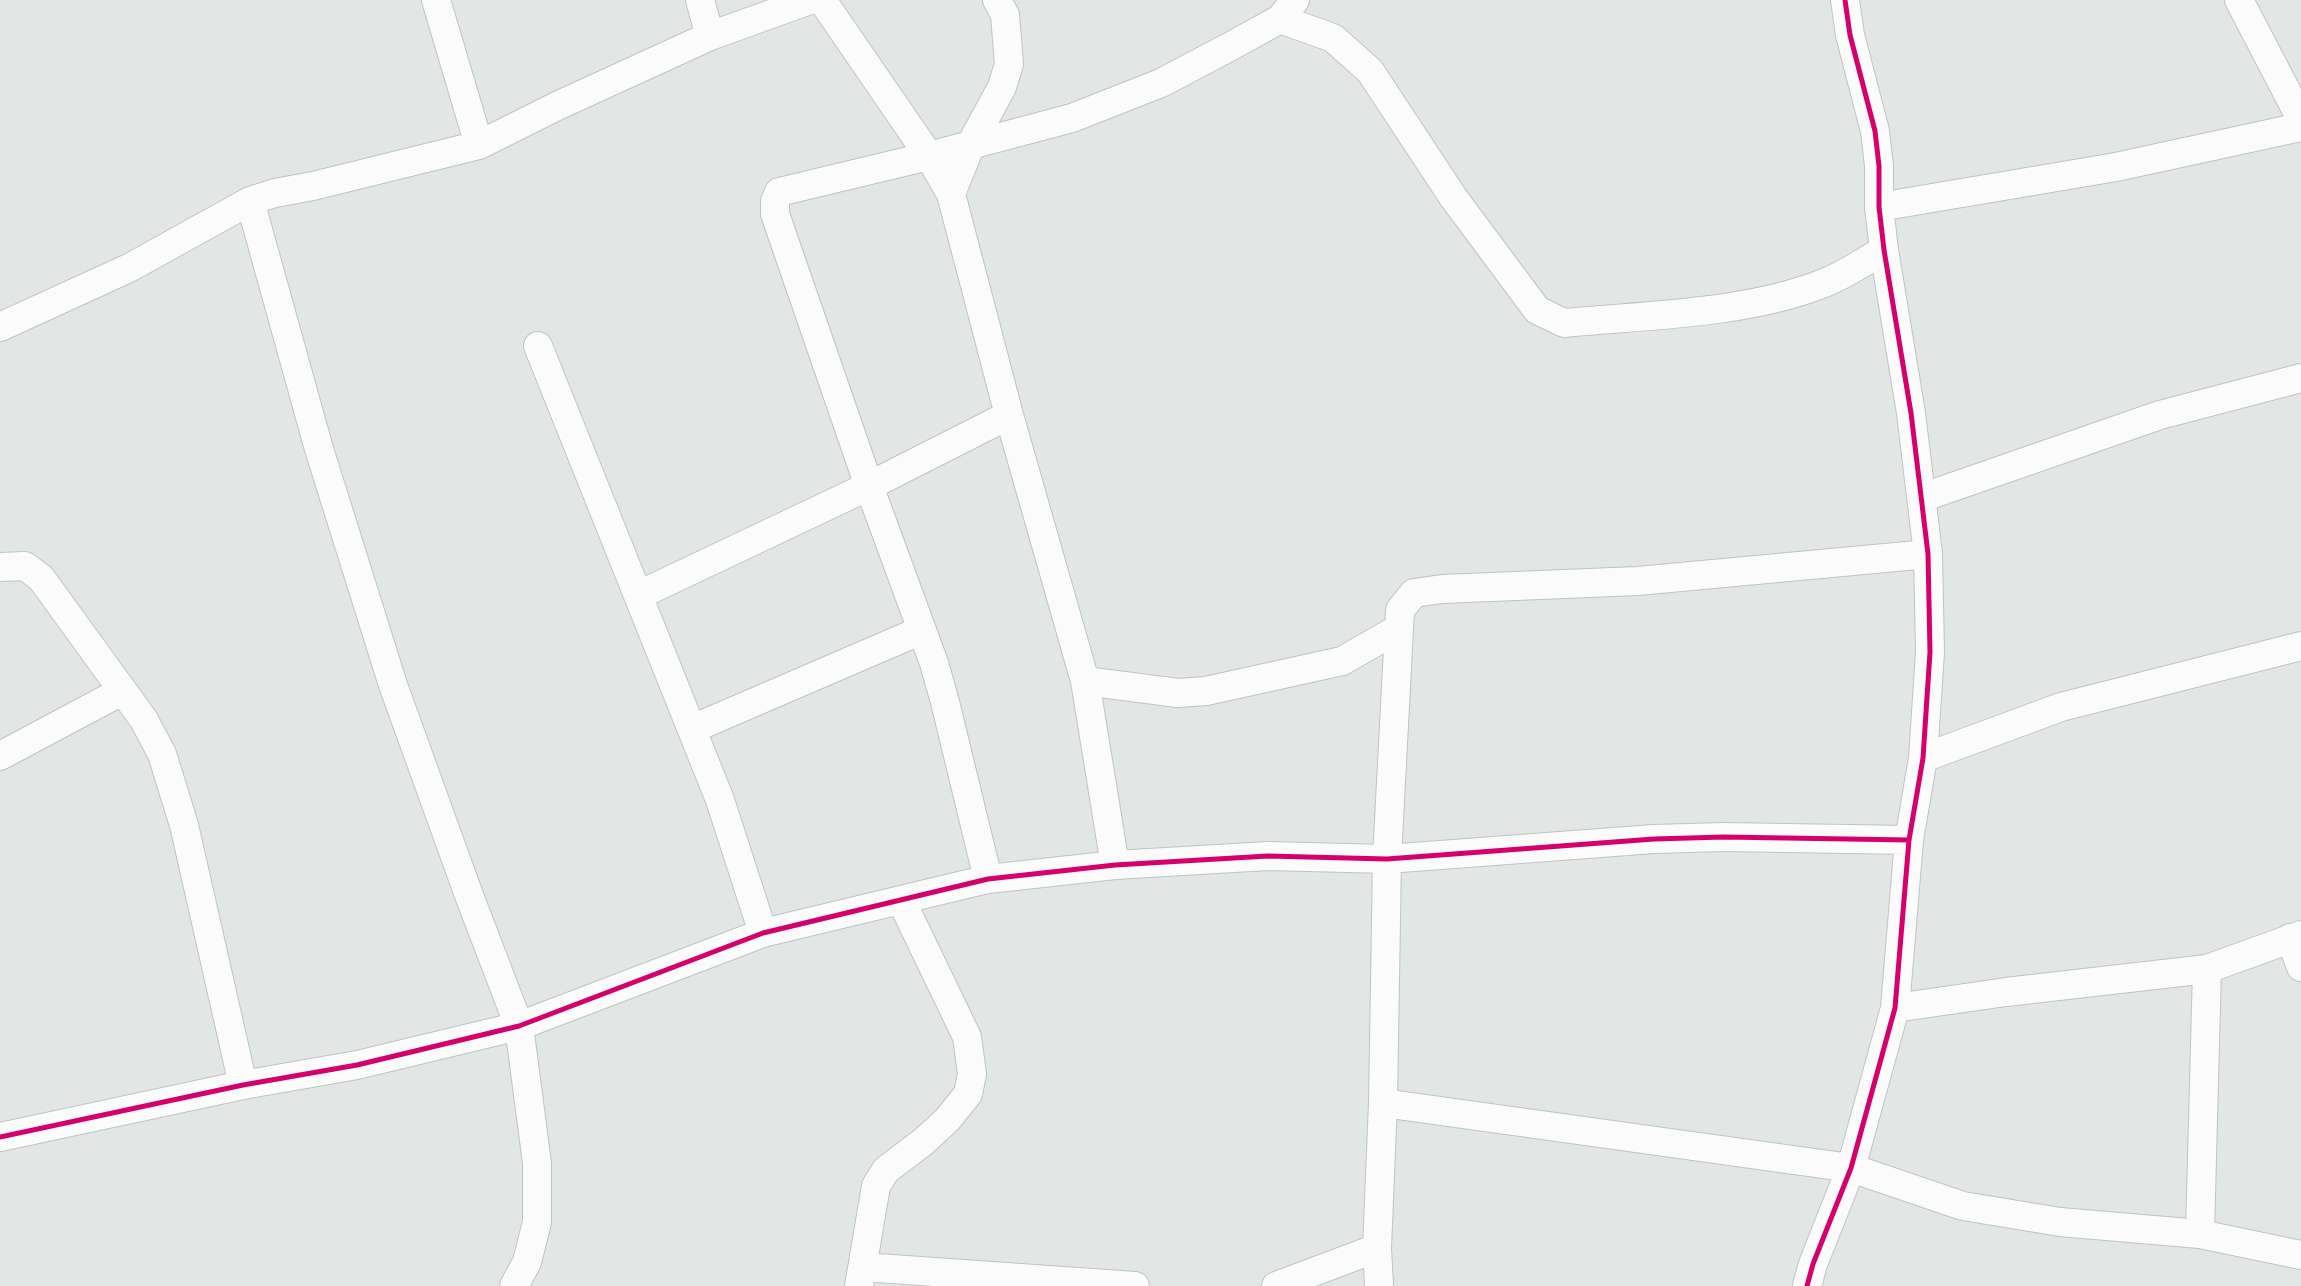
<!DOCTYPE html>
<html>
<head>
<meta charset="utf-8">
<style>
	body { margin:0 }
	canvas { display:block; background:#e2e7e5 }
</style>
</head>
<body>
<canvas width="2301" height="1286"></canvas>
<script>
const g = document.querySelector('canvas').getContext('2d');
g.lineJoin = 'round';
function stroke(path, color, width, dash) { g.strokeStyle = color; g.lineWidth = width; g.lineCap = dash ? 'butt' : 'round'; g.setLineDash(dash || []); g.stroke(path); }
const street = new Path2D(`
	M 436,0 L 479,145
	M 700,0 L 710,36
	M 822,0 L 929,156 L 951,194 L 1009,415 L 1085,681 L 1115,865
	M 1280,19 L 1333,38 L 1370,71 L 1453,197 L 1537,310 L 1564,323 C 1647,315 1747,314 1824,283 C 1845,275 1865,261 1884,250
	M 951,194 L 971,144 L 1002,87 L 1009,64 L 1005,15 L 997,0
	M 250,201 L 319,449 L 393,685 L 470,898 L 519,1026 L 537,1163 L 537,1222 L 527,1262 L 514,1286
	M 1879,207 L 2116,167 L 2301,127
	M 0,327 L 129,268 L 250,201 L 275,193 L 313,186 L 479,145 L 557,106 L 710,36 L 810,0
	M 538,346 L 720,800 L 763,933
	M 1921,498 L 2160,415 L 2301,378
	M 0,567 L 25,566 L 41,578 L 144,720 L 162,754 L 184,825 L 243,1085
	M 639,595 L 869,486 L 1009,415
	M 1085,681 L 1178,693 L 1206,691 L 1342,661 L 1398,629
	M 692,729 L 922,630
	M 0,756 L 122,691
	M 1923,758 L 2061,707 L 2301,646
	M 988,879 L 945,702 L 934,663 L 869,486 L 775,214 L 775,201 L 779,192 L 929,156 L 1072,118 L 1161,83 L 1233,45 L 1280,19 L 1295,0
	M 2290,938 L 2301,967
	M 1895,1008 L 2006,992 L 2207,969 L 2301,935
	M 1383,1103 L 1851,1168 L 1963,1206 L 2060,1222 L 2200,1234 L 2301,1255
	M 0,1137 L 243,1085 L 357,1065 L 519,1026 L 763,933 L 988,879 L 1115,865 L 1268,856 L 1387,859 L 1654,839 L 1724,837 L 1909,840
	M 2200,1234 L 2207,969
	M 863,1267 L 1135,1286
	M 859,1286 L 876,1186 L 886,1170 L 923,1142 L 947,1120 L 968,1094 L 972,1074 L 967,1037 L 901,900
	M 1276,1286 L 1377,1248
	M 1379,1286 L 1377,1248 L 1383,1103 L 1387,859 L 1400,610 L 1414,593 L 1442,589 L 1638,581 L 1928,554
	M 1807,1286 L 1813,1264 L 1851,1168 L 1895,1008 L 1909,840 L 1923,758 L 1930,652 L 1928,554 L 1911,413 L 1884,250 L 1879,207 L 1879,166 L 1875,131 L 1850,35 L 1845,0`);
const secondary = new Path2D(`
	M 2239,0 L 2301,119`);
stroke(street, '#bfc4c2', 30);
stroke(secondary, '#bec5c3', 30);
stroke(street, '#fbfbfb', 28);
stroke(secondary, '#fbfbfb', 28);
stroke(new Path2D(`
	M 0,1137 L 243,1085 L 357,1065 L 519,1026 L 763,933 L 988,879 L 1115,865 L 1268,856 L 1387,859 L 1654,839 L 1724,837 L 1909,840
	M 1807,1286 L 1813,1264 L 1851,1168 L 1895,1008 L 1909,840 L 1923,758 L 1930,652 L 1928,554 L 1911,413 L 1884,250 L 1879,207 L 1879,166 L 1875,131 L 1850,35 L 1845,0`), '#d6006c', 5);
</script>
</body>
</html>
